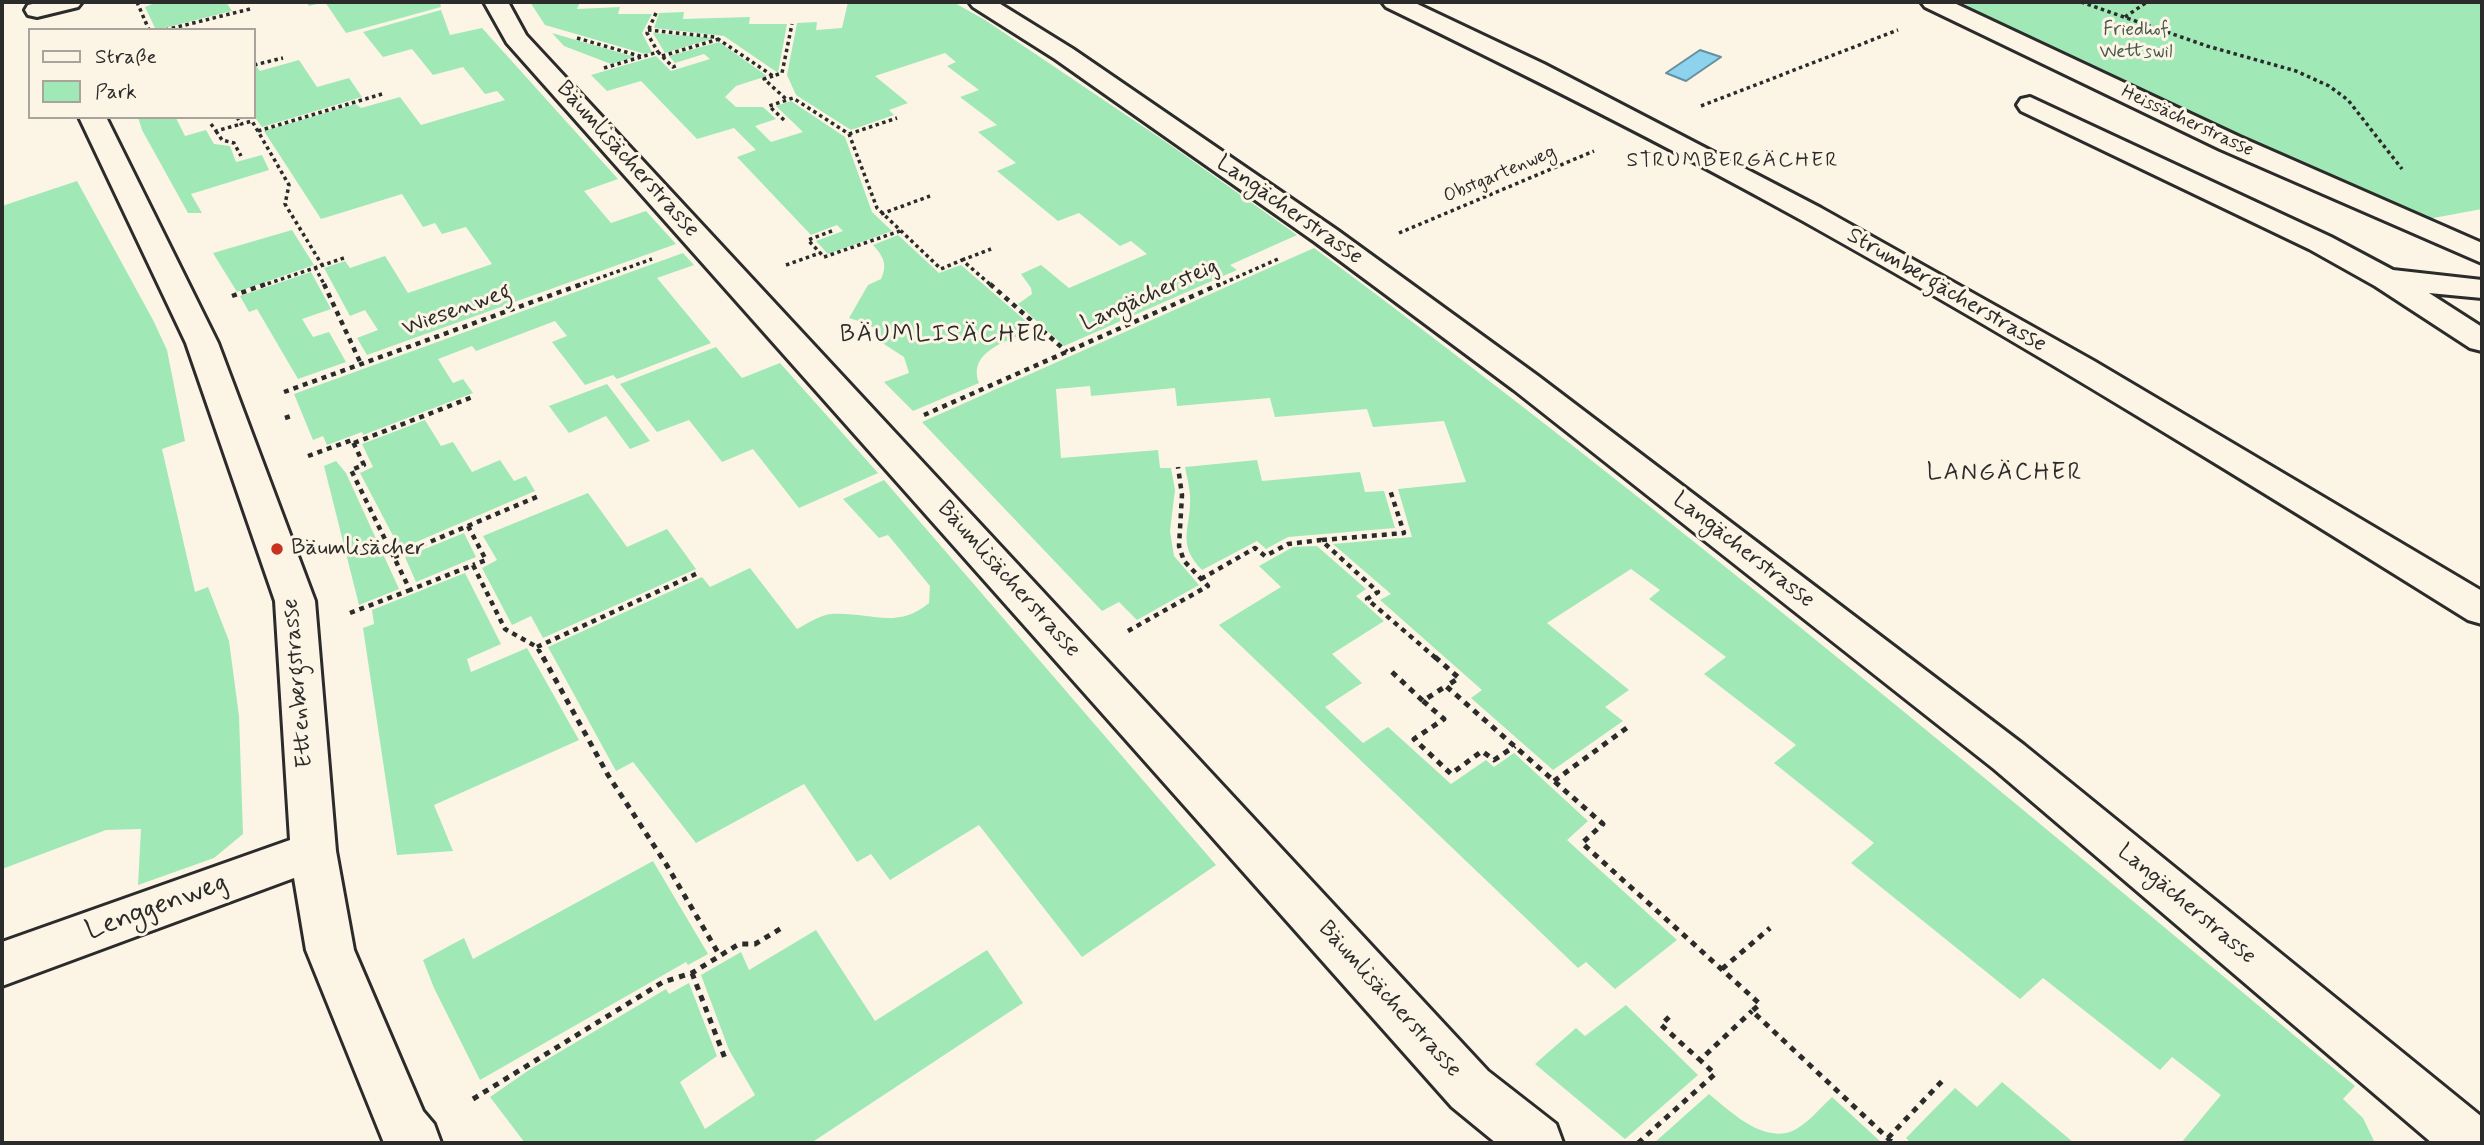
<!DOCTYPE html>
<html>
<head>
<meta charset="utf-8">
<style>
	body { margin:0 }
	#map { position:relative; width:2484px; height:1145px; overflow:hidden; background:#fcf5e5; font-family:Mynerve,sans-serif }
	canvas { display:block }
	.frame { position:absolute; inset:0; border:4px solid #2b2b2b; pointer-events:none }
	.legend { position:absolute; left:28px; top:28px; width:228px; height:91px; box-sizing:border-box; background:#fcf5e5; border:2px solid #a8a49b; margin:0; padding:9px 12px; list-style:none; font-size:21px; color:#2b2b2b }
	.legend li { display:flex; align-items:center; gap:14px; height:35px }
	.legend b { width:35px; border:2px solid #a8a49b }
</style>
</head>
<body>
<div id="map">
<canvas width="2484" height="1145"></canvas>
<div class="frame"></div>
<ul class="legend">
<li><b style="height:9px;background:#fcf5e5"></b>Straße</li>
<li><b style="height:19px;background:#a0e8b6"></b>Park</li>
</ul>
</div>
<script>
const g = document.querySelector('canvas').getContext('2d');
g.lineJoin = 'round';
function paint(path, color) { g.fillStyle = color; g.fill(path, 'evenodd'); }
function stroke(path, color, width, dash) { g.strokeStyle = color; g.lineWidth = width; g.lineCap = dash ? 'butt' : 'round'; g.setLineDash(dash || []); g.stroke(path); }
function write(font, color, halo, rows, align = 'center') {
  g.font = font + ' Mynerve,sans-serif'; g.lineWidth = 6; g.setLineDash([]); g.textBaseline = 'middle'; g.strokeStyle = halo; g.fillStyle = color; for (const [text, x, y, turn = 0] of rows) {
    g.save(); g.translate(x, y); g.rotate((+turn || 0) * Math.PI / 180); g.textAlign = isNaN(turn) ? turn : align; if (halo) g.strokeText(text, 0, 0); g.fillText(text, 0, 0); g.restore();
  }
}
paint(new Path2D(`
	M 157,2 L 226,2 L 232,11 L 156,30 L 145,7 Z
	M 306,2 L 440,2 L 441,7 L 346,33 L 325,2 L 309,6 Z
	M 530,2 L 580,2 L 577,9 L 620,7 L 618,14 L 652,14 L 642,33 L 652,52 L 645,54 L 545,25 Z
	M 848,2 L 953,2 L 985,20 L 1166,142 L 1297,235 L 1230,265 L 1237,270 L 1064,346 L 1018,304 L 1032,294 L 1031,288 L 1021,274 L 1041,265 L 1069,288 L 1147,254 L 1131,241 L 1120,246 L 1079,213 L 1058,221 L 997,171 L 1016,163 L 978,132 L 997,125 L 960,97 L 979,90 L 947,66 L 956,62 L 945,53 L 875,76 L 908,103 L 889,110 L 894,115 L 851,130 L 796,95 L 787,75 L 797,23 L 817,22 L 816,30 L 842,28 Z
	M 1953,2 L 2482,2 L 2482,209 L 2428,219 L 2253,141 Z
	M 441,10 L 450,35 L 482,28 L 618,179 L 584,191 L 611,223 L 646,211 L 676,244 L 367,355 L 357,338 L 378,330 L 365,310 L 350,316 L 324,268 L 345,261 L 350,268 L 385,256 L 408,293 L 492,264 L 466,227 L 442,234 L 435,223 L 423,227 L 402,194 L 321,219 L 264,131 L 356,104 L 361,108 L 400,97 L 421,125 L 505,100 L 497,91 L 485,94 L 463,67 L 433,75 L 412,49 L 383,57 L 363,32 Z
	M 684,12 L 683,19 L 750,17 L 749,24 L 787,24 L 778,73 L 724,36 L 654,28 L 659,13 Z
	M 552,33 L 635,57 L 611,64 L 564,46 Z
	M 653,33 L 714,38 L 665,53 Z
	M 719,42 L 767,76 L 736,86 L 725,97 L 736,107 L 763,107 L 776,119 L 755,126 L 771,142 L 803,132 L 776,106 L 791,101 L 845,137 L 872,212 L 892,231 L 828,254 L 816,241 L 843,231 L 837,225 L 811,235 L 737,157 L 756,150 L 734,128 L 697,139 L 641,81 L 607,91 L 591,75 L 656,56 L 671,71 L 710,59 L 704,54 L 675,63 L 669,56 Z
	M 299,60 L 317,87 L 349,78 L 362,97 L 262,127 L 254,116 L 254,67 L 257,67 L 260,71 Z
	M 138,117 L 178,117 L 176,118 L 185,136 L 206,130 L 214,144 L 230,146 L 236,162 L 262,155 L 269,170 L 191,194 L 202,213 L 188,213 L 142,130 Z
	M 77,181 L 153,320 L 167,350 L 185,441 L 162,449 L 195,592 L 208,587 L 229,641 L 239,716 L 243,834 L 214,858 L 138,885 L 141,829 L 106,830 L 2,869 L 2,206 Z
	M 292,230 L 314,265 L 237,292 L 213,253 Z
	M 898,235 L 939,273 L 961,265 L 1035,329 C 1011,340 967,350 979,383 L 913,411 L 884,382 L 909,373 L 904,357 L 873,337 L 875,329 L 868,324 L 849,318 L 868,285 L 881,279 C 888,264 883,256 873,245 Z
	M 1314,248 C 1672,514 2013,801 2355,1086 L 2343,1099 L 2363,1118 L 2375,1143 L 2181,1143 L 2221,1095 L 2172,1057 L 2160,1070 L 2043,978 L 2020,999 L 1851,863 L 1874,843 L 1774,763 L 1796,745 L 1704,674 L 1726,657 L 1649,599 L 1660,590 L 1631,569 L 1547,623 L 1629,690 L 1605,707 L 1623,721 L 1553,770 L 1471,698 L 1482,690 L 1380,600 L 1391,594 L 1333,544 L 1412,537 L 1398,489 L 1466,482 L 1444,421 L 1373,427 L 1367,409 L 1275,417 L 1270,398 L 1177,406 L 1175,388 L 1091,396 L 1090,386 L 1056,389 L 1061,458 L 1158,450 L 1160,468 L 1171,468 L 1175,490 L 1170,531 L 1174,556 L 1199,585 L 1137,620 L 1119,602 L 1102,611 L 922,422 Z
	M 683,253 L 694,265 L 657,278 L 711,343 L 617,379 L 613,375 L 585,385 L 552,342 L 567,336 L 555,321 L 476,351 L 472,346 L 438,359 L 453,383 L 463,379 L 473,393 L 363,435 L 362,432 L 327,445 L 323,436 L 313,440 L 294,394 Z
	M 311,272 L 331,309 L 302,319 L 313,337 L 329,332 L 346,362 L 298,379 L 257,309 L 249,312 L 240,296 Z
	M 716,347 L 742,378 L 780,363 L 878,473 L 799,508 L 753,449 L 722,462 L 689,420 L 657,432 L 620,384 Z
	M 607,384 L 650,441 L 630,449 L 606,416 L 569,433 L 549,406 Z
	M 425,420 L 441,446 L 453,442 L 472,472 L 500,460 L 514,481 L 526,476 L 535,491 L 400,549 L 360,473 L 373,467 L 362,444 Z
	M 1257,460 L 1262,481 L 1360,472 L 1365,492 L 1384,491 L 1395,528 L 1288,537 L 1266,549 L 1257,541 L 1202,570 C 1175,543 1192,527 1190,495 C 1189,486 1187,476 1185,467 Z
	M 336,461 L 346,473 L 399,589 L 359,605 L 324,466 Z
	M 884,480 L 1216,865 L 1082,957 L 979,825 L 890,880 L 871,854 L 857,862 L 804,784 L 696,843 L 633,762 L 616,771 L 548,647 L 702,577 L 710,587 L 750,568 L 797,629 C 807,624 821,614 832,614 C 870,612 897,630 929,603 L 930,586 L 888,535 L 879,538 L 843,499 Z
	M 588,493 L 627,547 L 667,529 L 696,569 L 543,638 L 531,616 L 512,625 L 482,568 L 497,560 L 483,536 Z
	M 464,533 L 476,557 L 416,582 L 405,557 Z
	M 1317,546 L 1366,589 L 1356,596 L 1384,621 L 1332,654 L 1362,683 L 1325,707 L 1363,743 L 1388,727 L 1451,784 L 1486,760 L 1494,767 L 1514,753 L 1588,821 L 1567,840 L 1677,940 L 1615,989 L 1586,962 L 1578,968 L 1219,625 L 1281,587 L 1259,566 L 1293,547 Z
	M 465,573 L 501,644 L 467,659 L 471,672 L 527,648 L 579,740 L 434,805 L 453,851 L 397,855 L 363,628 L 374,624 L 372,610 Z
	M 653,861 L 708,954 L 688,965 L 686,962 L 480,1080 L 434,988 L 423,960 L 464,938 L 473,959 Z
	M 816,930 L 875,1021 L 987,950 L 1023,1003 L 811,1143 L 525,1143 L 490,1097 L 529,1070 L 666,989 L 669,994 L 689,983 L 717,1056 L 680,1082 L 705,1129 L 755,1095 L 729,1050 L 701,975 L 741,952 L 749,970 Z
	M 1626,1005 L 1698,1075 L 1625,1139 L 1535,1064 L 1576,1028 L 1585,1036 Z
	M 2002,1082 L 2074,1143 L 1911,1143 L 1906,1138 L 1955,1088 L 1977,1107 Z
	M 1709,1094 C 1730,1111 1760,1141 1790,1132 C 1806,1126 1820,1108 1832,1097 L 1882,1143 L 1654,1143 Z`), '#a0e8b6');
const water = new Path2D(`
	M 1700,50 L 1721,57 L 1686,81 L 1666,73 Z`);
paint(water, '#8dd3ee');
stroke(water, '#6690a0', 2);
const minor = new Path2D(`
	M 82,2 L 78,7 L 37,17 L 28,15 L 25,10 L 28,5 L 41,2 Z
	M 484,2 L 508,2 L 526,35 L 1488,1071 L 1556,1124 L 1563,1143 L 1496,1143 L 1452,1107 L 507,43 Z
	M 969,2 L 997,2 L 1073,49 L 1337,230 L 1538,376 L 2024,745 L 2482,1117 L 2482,1143 L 2432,1143 L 1994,769 L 1514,390 L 1315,242 L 1055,59 L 973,7 Z
	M 1382,2 L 1413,2 L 1544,64 L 1821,208 L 2094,361 L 2482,591 L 2482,624 L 2468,620 C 2249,483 2029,347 1803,221 C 1666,145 1526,75 1386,7 Z
	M 1921,2 L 1952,2 L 2240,137 L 2482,243 L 2482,263 L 2220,149 L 1925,7 Z
	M 2030,97 L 2331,237 L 2393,270 L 2482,280 L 2482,298 L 2429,293 L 2482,327 L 2482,351 L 2470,348 L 2375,286 L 2309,249 L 2021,111 L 2017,105 L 2021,99 Z
	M 79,117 L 106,117 L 218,343 L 315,601 L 336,851 L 354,950 L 423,1111 L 434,1124 L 441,1143 L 384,1143 L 306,950 L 294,878 L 2,986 L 2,942 L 290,840 L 275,601 L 186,343 Z`);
stroke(minor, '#2b2b2b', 6);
stroke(new Path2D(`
	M 137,2 L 149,30
	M 2081,2 L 2207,46 L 2296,71 L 2329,86 L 2348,100 L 2402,169
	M 656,13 L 647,33 L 658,52
	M 2125,17 L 2147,2
	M 165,30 L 250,9
	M 648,30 L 715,37 L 773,76 L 782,73 L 792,24
	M 577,38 L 643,57
	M 662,56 L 719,39
	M 254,65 L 283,58
	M 604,68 L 658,52 L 673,67 L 678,65
	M 773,76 L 764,79 L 786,99
	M 1701,106 L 1898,30
	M 237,117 L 241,124 L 252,121 L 289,185 L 285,204 L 322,265
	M 784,120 L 769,106 L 793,98 L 849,134 L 877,208 L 941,269 L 962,260 L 992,286
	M 211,124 L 216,131 L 241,124
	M 216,131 L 222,140 L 234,143 L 241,156
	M 258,131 L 382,94
	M 849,134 L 897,118
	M 881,214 L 930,196
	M 832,231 L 808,240 L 824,257 L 900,231
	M 1399,233 L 1594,151
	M 962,260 L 991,249
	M 786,265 L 820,253
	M 315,267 L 325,286
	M 261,286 L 344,258
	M 577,286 L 652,259
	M 1217,286 L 1278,259`), '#2b2b2b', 3.5, [3.5, 3.5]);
stroke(new Path2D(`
	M 324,284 L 361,364
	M 990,284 L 1067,352
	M 232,296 L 266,284
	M 284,392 L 582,284
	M 924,415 L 1220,284
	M 285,418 L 294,415
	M 354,443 L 475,396
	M 308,456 L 352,440 L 364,465 L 351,470 L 410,590 L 473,565 L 505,629 L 537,647 L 544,659
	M 468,526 L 486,560 L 473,565
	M 1322,540 L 1404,533 L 1390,490
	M 394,557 L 539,496
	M 1201,579 L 1255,548 L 1265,556 L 1288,544 L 1321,540 L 1378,592 L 1367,599 L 1437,659
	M 350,613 L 410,590
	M 1128,631 L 1208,586 L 1184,561 L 1179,546 L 1182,495 L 1178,467
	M 537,647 L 698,573`), '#2b2b2b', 4.5, [5, 5]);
stroke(new Path2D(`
	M 543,657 L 608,775 L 666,864 L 720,956
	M 1435,657 L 1459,678 L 1446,686 L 1603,824 L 1582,843 L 1760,1004 L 1752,1011 L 1893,1143
	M 1392,672 L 1423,701 L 1446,686
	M 1423,701 L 1444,719 L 1414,739 L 1451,774 L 1482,751 L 1494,760 L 1515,746
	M 1554,781 L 1628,727
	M 1722,969 L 1770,928
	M 692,973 L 726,1061
	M 1669,1017 L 1661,1025 L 1700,1060
	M 473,1099 L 663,982 L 692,973 L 739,944 L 755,944 L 785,926
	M 1888,1138 L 1944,1079
	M 1638,1143 L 1715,1074 L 1700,1060 L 1752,1011`), '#2b2b2b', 5, [6, 6]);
paint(minor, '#fcf5e5');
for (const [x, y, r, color] of [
	[277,549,7,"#c8321e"]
]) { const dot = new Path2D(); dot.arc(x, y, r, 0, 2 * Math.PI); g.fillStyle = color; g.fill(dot); stroke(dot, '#fcf5e5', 2.5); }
write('19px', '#485a4e', '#fcf5e5', [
	["Friedhof",2136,31],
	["Wettswil",2136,53]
]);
write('19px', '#2b2b2b', '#fcf5e5', [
	["Heissächerstrasse",2187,122,25],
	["Obstgartenweg",1500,175,-23]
]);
g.letterSpacing = '2px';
write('21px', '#2b2b2b', '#fcf5e5', [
	["STRUMBERGÄCHER",1733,162]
]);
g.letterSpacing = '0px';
write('23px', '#2b2b2b', '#fcf5e5', [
	["Bäumlisächerstrasse",627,160,48],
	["Langächerstrasse",1289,211,35],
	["Strumbergächerstrasse",1946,291,30],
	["Langächersteig",1150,296,-24],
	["Wiesenweg",457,311,-20],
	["Langächerstrasse",1743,551,38],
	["Bäumlisächerstrasse",1008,580,48],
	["Ettenbergstrasse",299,683,-95],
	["Langächerstrasse",2186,905,40],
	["Bäumlisächerstrasse",1389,1000,48]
]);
write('23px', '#2b2b2b', '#fcf5e5', [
	["Bäumlisächer",291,549]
], 'left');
g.letterSpacing = '2px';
write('24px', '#2b2b2b', '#fcf5e5', [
	["BÄUMLISÄCHER",944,336],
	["LANGÄCHER",2005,474]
]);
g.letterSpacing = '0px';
write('28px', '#2b2b2b', '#fcf5e5', [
	["Lenggenweg",157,908,-20]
]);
</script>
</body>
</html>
